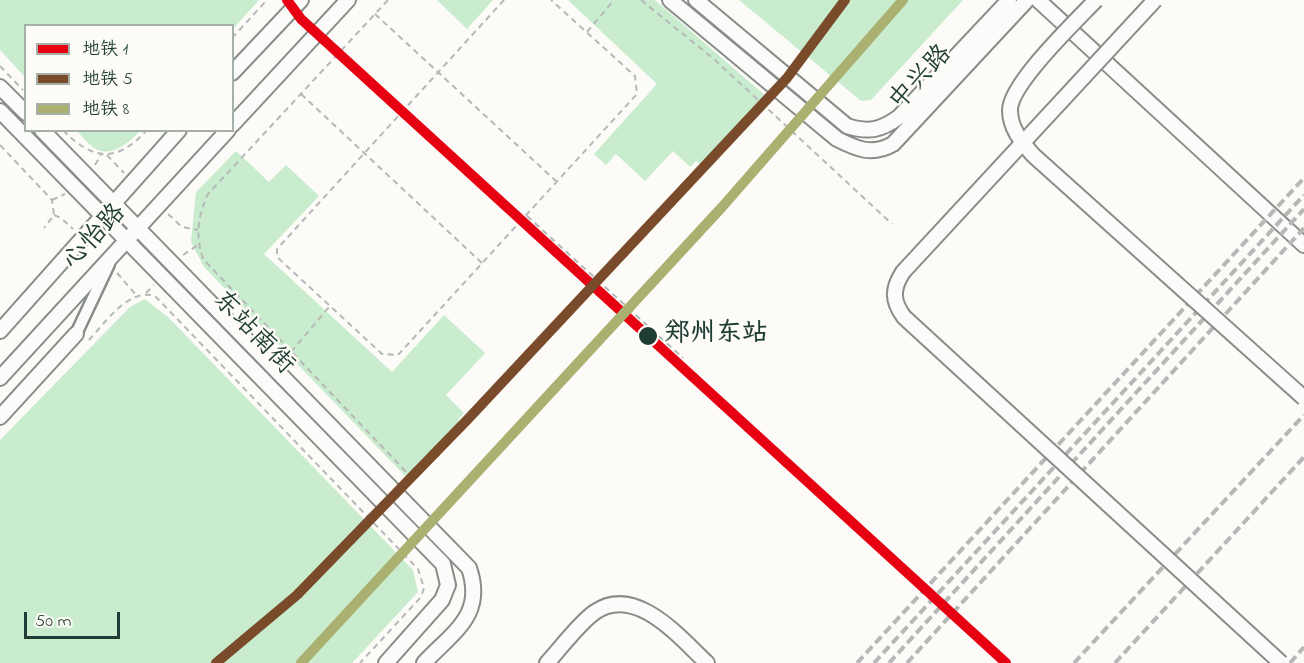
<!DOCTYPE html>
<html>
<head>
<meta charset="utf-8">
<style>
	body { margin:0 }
	#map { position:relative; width:1304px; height:663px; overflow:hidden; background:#fcfbf8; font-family:"Indie Flower","LXGW WenKai TC",sans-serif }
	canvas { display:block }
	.legend { position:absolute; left:24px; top:24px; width:210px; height:108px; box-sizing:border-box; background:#fdfcf7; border:2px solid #a4b0a9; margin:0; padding:8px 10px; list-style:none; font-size:18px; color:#1f3d34 }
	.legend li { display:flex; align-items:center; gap:12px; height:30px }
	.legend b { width:30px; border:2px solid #a4b0a9 }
	.scale { position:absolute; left:24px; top:612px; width:96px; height:27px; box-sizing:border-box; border:3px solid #1f3d34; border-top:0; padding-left:8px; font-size:18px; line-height:21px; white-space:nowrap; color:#1f3d34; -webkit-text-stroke:4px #fdfcf7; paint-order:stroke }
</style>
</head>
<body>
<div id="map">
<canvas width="1304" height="663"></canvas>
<ul class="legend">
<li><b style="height:8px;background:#e60012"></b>地铁 1</li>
<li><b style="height:8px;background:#7a4b2a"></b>地铁 5</li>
<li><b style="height:8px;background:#aab070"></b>地铁 8</li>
</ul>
<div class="scale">50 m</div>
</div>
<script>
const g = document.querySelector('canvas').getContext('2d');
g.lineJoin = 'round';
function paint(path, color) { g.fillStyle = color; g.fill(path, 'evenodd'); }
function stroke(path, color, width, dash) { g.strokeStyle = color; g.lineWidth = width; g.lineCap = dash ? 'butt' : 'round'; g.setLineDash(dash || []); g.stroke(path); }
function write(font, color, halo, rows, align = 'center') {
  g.font = font + ' "Indie Flower","LXGW WenKai TC",sans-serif'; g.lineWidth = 5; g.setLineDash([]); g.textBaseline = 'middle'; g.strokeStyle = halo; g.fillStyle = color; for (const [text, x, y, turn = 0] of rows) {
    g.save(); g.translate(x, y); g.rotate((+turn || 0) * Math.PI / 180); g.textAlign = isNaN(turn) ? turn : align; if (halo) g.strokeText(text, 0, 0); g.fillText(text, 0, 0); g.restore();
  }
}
paint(new Path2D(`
	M 0,0 L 259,0 L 233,29 L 232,26 L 26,26 L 25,77 L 0,50 Z
	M 437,0 L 493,0 L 467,29 Z
	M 568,0 L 655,0 L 768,98 L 703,167 L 696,161 L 690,167 L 673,151 L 645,181 L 616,154 L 606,165 L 594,154 L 657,84 Z
	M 739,0 L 963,0 L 871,100 L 861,101 Z
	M 77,131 L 140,131 C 130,142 110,159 94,148 C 88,144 82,136 77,131 Z
	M 236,151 L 269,182 L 286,165 L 319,196 L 264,254 L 392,372 L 444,315 L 485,353 L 446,395 L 464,413 L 458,420 L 463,425 L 409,480 L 204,267 L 191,242 L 196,192 Z
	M 145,299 L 169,318 L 413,570 L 418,592 L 352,663 L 0,663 L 0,440 L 130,307 Z`), '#c8eccd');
const minor = new Path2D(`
	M 76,334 L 109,264`);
const tertiary = new Path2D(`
	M 670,0 L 837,139 C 857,149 872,156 893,144 L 1027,0
	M 696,0 L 847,126 C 869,133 881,130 899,117 L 1009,0
	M 1038,0 L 1304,245
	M 232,73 L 301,0
	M 0,87 L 26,113
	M 0,111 L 443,564 L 448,585 L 442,600 L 386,663
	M 232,125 L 348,0
	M 42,130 L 469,568 C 485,615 454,631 424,663
	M 0,331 L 179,130
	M 0,378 L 228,130
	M 0,417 L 76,334
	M 547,663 C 561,648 579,623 595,612 C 636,584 680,638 707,663`);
stroke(minor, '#888d8a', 15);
stroke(tertiary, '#888d8a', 18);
stroke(new Path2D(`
	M 388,0 L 208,194 C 198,215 195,236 203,259 L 413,479
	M 504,0 L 277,249 L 277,257 L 382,354 L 398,355 L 637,94 L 635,76 L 551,0
	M 641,0 L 715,60 L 892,224
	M 375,14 L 557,182
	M 587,32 L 614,0
	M 232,38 L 267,0
	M 0,66 L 23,90
	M 301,94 L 483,264
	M 63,130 C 93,161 117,163 147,130
	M 0,145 L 52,200 L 54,215 L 44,228
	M 107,155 L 124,173
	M 95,165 L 101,155
	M 52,200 L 65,194
	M 168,214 L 182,227 L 198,230
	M 54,215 L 61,218 L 73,229
	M 527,216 L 683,358
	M 183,255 L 198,245
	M 117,273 L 137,296
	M 146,293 L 154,285
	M 89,340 C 105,323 128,288 155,296 L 418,569 L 424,588 L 421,597 L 360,663
	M 291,352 L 329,307`), '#b5b8b6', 2, [6, 4.5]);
stroke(minor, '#fbfbf9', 10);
stroke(tertiary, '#fbfbf9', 14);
stroke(new Path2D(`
	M 857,663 L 1304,178
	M 874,663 L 1304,195
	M 889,663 L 1304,209
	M 907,663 L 1304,228
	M 1074,663 L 1304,415
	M 1115,663 L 1304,457
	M 1290,663 L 1304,647`), '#b5b8b6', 4, [9, 4.5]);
const tertiaryBridge = new Path2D(`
	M 1096,0 C 1076,21 1010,84 1010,110 C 1010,129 1022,142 1033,155 L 1304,398
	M 1155,0 L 903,272 C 892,289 892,301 904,317 L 1281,663`);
stroke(tertiaryBridge, '#888d8a', 18, []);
stroke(tertiaryBridge, '#fbfbf9', 14);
stroke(new Path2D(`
	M 287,0 L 301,19 L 1006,663`), '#e60012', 10);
stroke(new Path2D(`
	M 216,663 L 297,595 L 468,419 L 787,78 L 845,0`), '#7a4b2a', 10);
stroke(new Path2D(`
	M 301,663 L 723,206 L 903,0`), '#aab070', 10);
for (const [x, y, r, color] of [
	[648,336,10,"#1f3d34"]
]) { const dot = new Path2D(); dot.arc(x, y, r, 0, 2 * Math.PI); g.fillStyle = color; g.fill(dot); stroke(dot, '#fdfcf7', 2); }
write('26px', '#1f3d34', '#fdfcf7', [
	["中兴路",922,79,-47],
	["心怡路",96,238,-47],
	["东站南街",252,334,46]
]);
write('bold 26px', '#1f3d34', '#fdfcf7', [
	["郑州东站",664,336]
], 'left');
</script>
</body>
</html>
